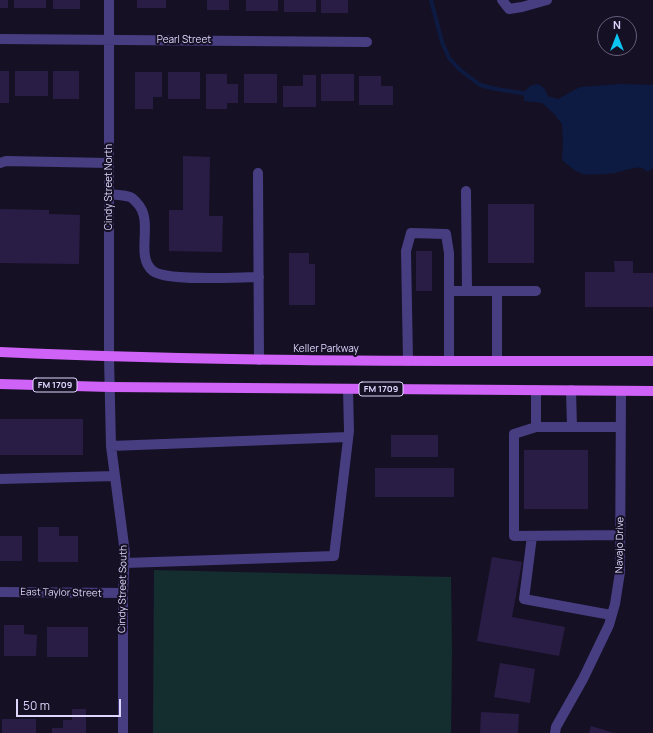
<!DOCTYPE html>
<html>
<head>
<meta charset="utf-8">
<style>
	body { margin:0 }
	#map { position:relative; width:653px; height:733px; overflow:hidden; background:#161025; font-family:Manrope,sans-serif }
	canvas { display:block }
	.north { position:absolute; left:597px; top:16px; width:40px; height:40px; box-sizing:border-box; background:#161025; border:1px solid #665f7b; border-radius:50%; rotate:0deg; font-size:11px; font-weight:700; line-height:16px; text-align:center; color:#dfd6fd }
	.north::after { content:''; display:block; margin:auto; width:14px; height:18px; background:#0dc5f3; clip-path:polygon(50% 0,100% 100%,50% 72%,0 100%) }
	.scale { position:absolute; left:16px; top:699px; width:105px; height:18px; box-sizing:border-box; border:2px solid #dfd6fd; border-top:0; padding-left:5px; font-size:12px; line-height:14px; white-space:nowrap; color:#dfd6fd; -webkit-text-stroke:3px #161025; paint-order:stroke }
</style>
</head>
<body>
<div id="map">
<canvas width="653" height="733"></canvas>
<div class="north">N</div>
<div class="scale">50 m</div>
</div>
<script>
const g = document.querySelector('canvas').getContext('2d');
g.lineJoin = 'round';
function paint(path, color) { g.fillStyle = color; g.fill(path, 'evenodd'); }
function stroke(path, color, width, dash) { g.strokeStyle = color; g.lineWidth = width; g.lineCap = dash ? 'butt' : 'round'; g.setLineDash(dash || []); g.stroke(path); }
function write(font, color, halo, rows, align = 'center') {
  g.font = font + ' Manrope,sans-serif'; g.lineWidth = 4; g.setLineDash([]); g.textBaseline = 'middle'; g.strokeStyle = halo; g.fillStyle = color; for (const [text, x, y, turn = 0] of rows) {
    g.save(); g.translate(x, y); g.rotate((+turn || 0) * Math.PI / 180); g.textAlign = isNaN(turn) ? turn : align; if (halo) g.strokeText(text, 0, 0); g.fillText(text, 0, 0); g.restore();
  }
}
paint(new Path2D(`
	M 154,570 L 451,577 L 452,650 L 451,733 L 153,733 Z`), '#142d2f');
paint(new Path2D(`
	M 538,84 L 544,88 L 548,96 L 558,99 L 580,87 L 620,84 L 653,85 L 653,168 L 647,172 C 647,171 643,168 642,168 C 637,166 620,172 615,173 C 611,174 586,175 583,174 C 575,172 568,165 562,160 L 563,142 L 562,124 L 553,113 L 542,103 L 524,101 L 524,92 L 530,86 Z`), '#0d1b42');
stroke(new Path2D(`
	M 431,0 L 442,42 L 449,58 L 459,69 L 480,85 L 496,89 L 528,94`), '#0d1b42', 4);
paint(new Path2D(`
	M 0,0 L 8,0 L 8,8 L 0,8 Z
	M 14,0 L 46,0 L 46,8 L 14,8 Z
	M 53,0 L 80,0 L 80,9 L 53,9 Z
	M 137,0 L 166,0 L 166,8 L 137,8 Z
	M 207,0 L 229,0 L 229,10 L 207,10 Z
	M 246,0 L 278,0 L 278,11 L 246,11 Z
	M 284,0 L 316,0 L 316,12 L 284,12 Z
	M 321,0 L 348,0 L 348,13 L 321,13 Z
	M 0,71 L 9,71 L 9,103 L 0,103 Z
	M 15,71 L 48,71 L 48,96 L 15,96 Z
	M 53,71 L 79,71 L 79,99 L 53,99 Z
	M 135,72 L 162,72 L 162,97 L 153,97 L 153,109 L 135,109 Z
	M 168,72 L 200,72 L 200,99 L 168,99 Z
	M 206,74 L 227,74 L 227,84 L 238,84 L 238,103 L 227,103 L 227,109 L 206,109 Z
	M 244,74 L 277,74 L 277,103 L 244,103 Z
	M 321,74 L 354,74 L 354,101 L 321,101 Z
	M 303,75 L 316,75 L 316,107 L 283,107 L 283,86 L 303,86 Z
	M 359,76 L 381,76 L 381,86 L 393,86 L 393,105 L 359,105 Z
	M 183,156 L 210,157 L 209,216 L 223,216 L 222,252 L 169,251 L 169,210 L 183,210 Z
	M 488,204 L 534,204 L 534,263 L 488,263 Z
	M 0,209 L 49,210 L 49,214 L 80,215 L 79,264 L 0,263 Z
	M 416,251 L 432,251 L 432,291 L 416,291 Z
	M 289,253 L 309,253 L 309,264 L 315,264 L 315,305 L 289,305 Z
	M 614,261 L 633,261 L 633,273 L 653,273 L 653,307 L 585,307 L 585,272 L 615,272 Z
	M 0,419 L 83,419 L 83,455 L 0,455 Z
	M 391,435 L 438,435 L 438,457 L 391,457 Z
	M 524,450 L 588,450 L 588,509 L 524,509 Z
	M 375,468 L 454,468 L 454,497 L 375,497 Z
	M 38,527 L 59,527 L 59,536 L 78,536 L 78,562 L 38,562 Z
	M 0,536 L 22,536 L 22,561 L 0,561 Z
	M 492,557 L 522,562 L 512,617 L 565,627 L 559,656 L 477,641 Z
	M 4,625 L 24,625 L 24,634 L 37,635 L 36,656 L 4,656 Z
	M 47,627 L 88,627 L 88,657 L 47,657 Z
	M 500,663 L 535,669 L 530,703 L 494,697 Z
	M 72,709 L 86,709 L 86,733 L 52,733 L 52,728 L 63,728 L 63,720 L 72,720 Z
	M 481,712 L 519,714 L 518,733 L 480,733 Z
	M 2,719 L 36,719 L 36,733 L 2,733 Z
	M 591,726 L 614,733 L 589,733 Z`), '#291d45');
stroke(new Path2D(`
	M 109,0 L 109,357 L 111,446 L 125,553 L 123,593 L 123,733
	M 502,0 L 509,9 L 522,7 L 547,0
	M 0,39 L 367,42
	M 0,163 L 6,161 L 109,163
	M 258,173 L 259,360
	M 466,191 L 467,291
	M 109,194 C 116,195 124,195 130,197 C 133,198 135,201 137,203 C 155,221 134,256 153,271 C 167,282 239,277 259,277
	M 449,291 L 497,291 L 497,361
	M 497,291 L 536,291
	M 408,361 L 406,251 L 411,233 L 446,234 L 449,253 L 449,361
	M 536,390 L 536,427 L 514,434 L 514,536 L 620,535
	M 571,390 L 572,427
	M 536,427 L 621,427
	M 111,446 L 348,437
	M 0,479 L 115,476
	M 532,536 L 524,599 L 611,615
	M 125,563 L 334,556 L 349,431 L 348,389
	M 0,592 L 123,593
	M 555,733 L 556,727 L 583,679 L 609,625 L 615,604 L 620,572 L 621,391`), '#473e82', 10);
stroke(new Path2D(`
	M 0,352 C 218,362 435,361 653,361
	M 0,384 L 110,387 L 653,391`), '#cf63f7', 10);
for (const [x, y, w] of [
	[55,385,44],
	[381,389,44]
]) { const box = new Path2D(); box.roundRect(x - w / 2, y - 7, w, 14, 3); g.fillStyle = '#161025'; g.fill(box); stroke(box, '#dfd6fd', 1); }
write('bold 9px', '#dfd6fd', null, [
	["FM 1709",55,385],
	["FM 1709",381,389]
]);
write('10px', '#dfd6fd', '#161025', [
	["Pearl Street",184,40],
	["Cindy Street North",109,187,-90],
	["Keller Parkway",326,349],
	["Navajo Drive",620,545,-89],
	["Cindy Street South",123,589,-89],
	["East Taylor Street",61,593,1]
]);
</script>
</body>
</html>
